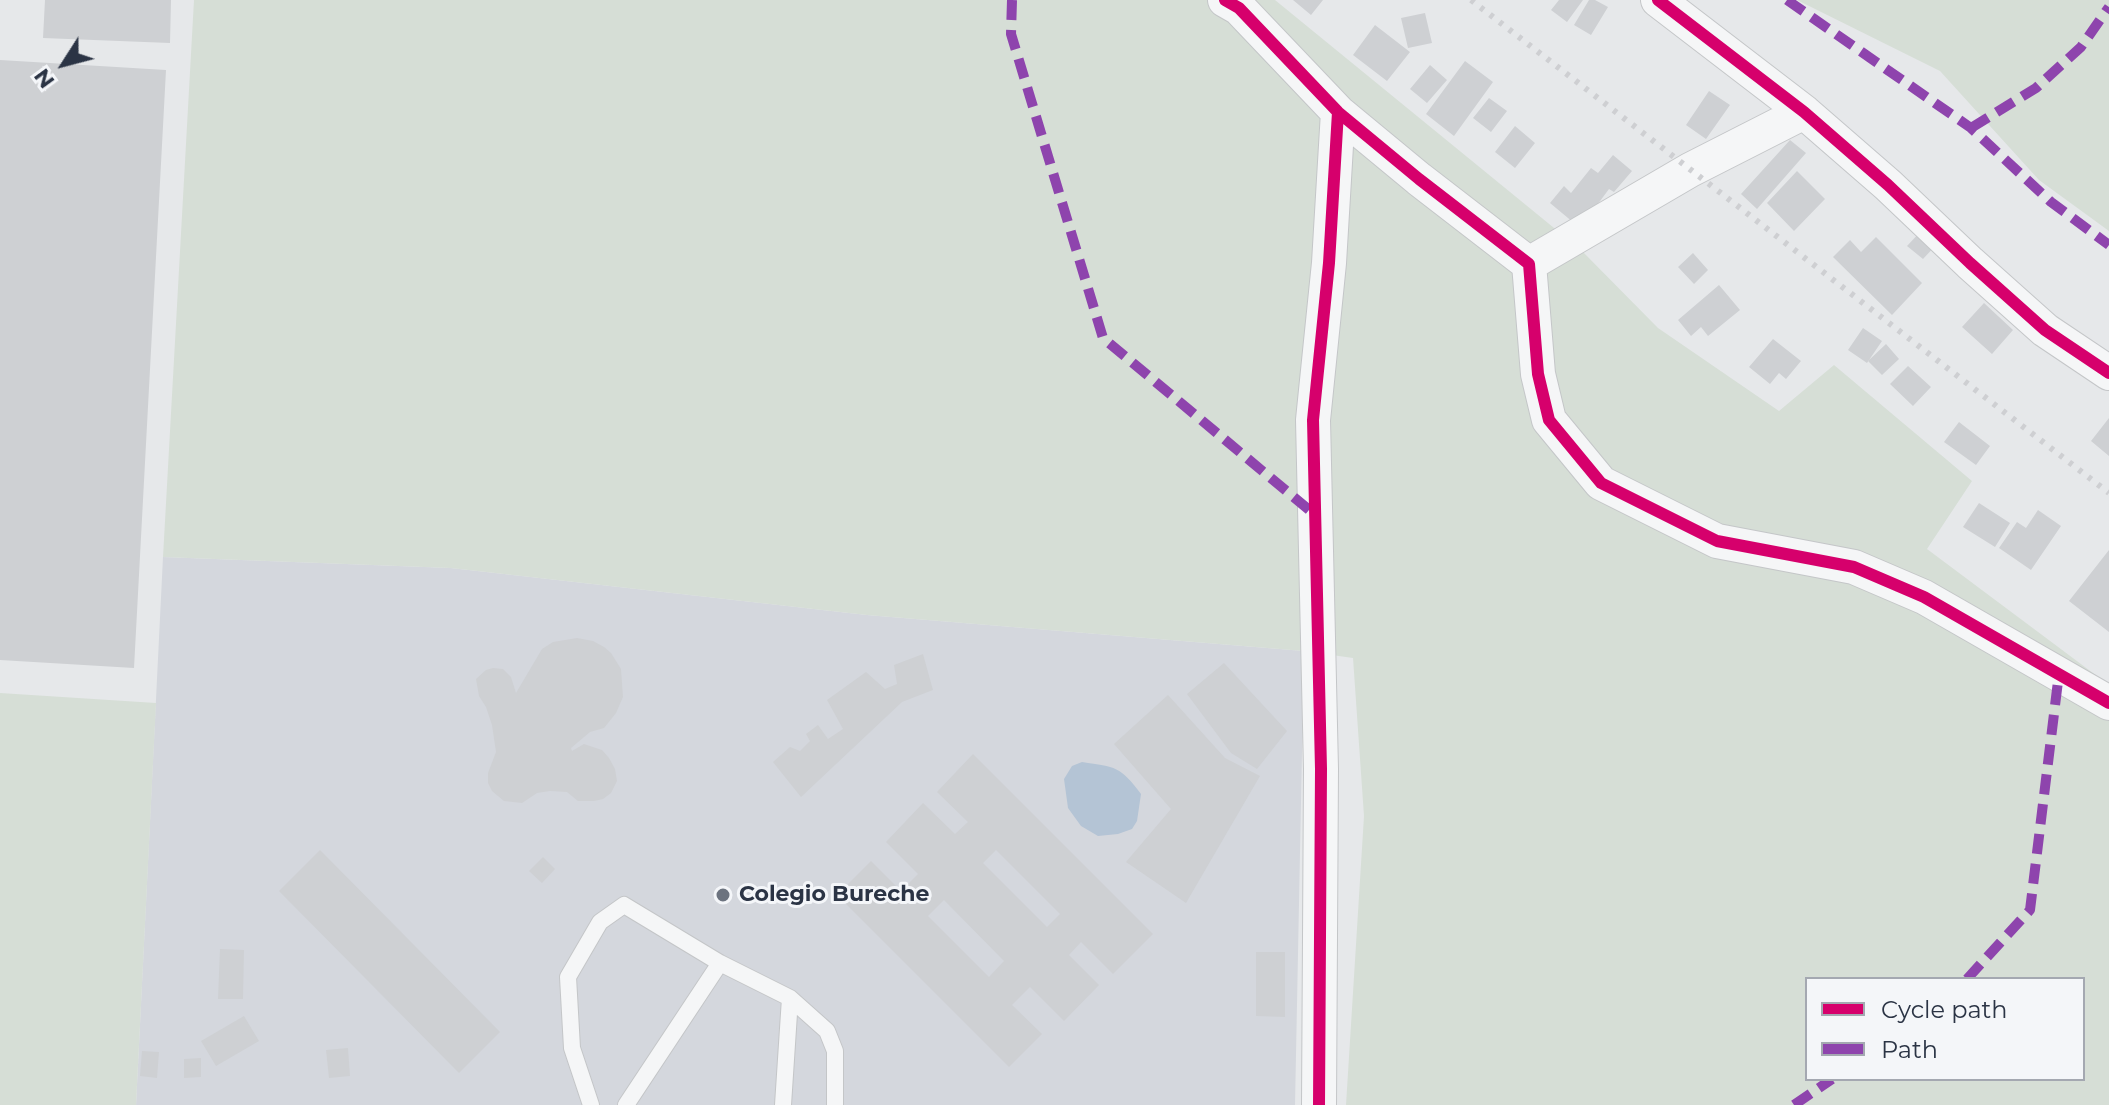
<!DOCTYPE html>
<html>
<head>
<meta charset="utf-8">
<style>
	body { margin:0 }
	#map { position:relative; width:2109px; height:1105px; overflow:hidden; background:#e6e8ea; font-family:Montserrat,sans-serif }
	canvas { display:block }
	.legend { position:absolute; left:1805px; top:977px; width:280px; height:104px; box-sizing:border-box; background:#f4f6f9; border:2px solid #a4a8b1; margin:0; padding:10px 14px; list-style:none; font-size:24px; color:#2b3445 }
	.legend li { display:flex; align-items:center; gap:16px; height:40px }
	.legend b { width:40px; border:2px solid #a4a8b1 }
	.north { position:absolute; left:24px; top:24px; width:80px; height:80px; -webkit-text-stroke:6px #f4f6f9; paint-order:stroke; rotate:234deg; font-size:22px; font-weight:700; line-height:32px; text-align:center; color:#2b3445 }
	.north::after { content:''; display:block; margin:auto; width:28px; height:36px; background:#2b3445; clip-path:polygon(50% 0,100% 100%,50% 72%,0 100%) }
</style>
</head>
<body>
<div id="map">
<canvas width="2109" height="1105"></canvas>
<ul class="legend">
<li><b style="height:10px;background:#d6006c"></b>Cycle path</li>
<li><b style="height:10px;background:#8e44ad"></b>Path</li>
</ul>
<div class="north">N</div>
</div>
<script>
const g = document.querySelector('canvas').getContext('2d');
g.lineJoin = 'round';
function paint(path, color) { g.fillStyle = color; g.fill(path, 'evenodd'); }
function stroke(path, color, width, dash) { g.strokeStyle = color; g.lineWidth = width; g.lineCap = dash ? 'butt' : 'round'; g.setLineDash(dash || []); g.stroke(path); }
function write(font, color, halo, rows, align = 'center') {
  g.font = font + ' Montserrat,sans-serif'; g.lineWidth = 6; g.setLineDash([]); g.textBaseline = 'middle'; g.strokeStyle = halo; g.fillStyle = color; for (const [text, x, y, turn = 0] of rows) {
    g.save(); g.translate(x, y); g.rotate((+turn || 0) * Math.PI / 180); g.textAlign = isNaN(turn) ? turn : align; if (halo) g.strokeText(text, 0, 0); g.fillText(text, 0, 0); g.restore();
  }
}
paint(new Path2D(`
	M 163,557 L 451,568 L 867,615 L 1304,651 L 1295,1105 L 136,1105 Z`), '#d4d7dd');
paint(new Path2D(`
	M 194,0 L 1275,0 L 1581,250 L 1658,328 L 1779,411 L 1834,365 L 1972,481 L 1927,549 L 2109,685 L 2109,1105 L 1346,1105 L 1364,816 L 1353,658 L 1304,651 L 867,615 L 451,568 L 163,557 ZM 1807,979 L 2083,979 L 2083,1079 L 1807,1079 Z
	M 1797,0 L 2109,0 L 2109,231 L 2039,180 L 1940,71 Z
	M 0,693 L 156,703 L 136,1105 L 0,1105 Z`), '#d6ded6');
paint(new Path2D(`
	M 1082,762 C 1116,767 1120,766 1141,794 L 1137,821 L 1132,829 L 1118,834 L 1098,836 L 1081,826 L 1068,808 L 1064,779 L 1072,766 Z`), '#b4c4d5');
paint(new Path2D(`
	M 45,0 L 171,0 L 170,43 L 43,38 Z
	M 1293,0 L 1323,0 L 1311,15 Z
	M 1559,0 L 1583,0 L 1567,22 L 1551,10 Z
	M 1589,0 L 1595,0 L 1608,7 L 1591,35 L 1574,25 Z
	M 1425,13 L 1432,43 L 1408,48 L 1401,18 Z
	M 1375,25 L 1410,52 L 1387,81 L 1353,55 Z
	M 0,60 L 166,70 L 134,668 L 0,660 Z
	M 1465,61 L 1493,82 L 1454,136 L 1426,114 Z
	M 1430,65 L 1447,80 L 1427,103 L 1410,89 Z
	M 1709,91 L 1730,105 L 1706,139 L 1686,125 Z
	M 1489,98 L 1507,111 L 1491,132 L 1473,118 Z
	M 1515,126 L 1535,143 L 1515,168 L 1495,152 Z
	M 1790,140 L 1806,153 L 1757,209 L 1741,194 Z
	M 1613,155 L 1632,171 L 1614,192 L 1609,189 L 1580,228 L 1550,203 L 1564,186 L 1571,193 L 1591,168 L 1598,173 Z
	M 1797,171 L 1825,199 L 1794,231 L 1767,203 Z
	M 1922,230 L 1937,244 L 1923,259 L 1907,246 Z
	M 1876,237 L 1922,283 L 1892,315 L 1833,257 L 1850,240 L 1861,252 Z
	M 1693,253 L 1708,270 L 1694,284 L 1678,267 Z
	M 1719,285 L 1740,310 L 1708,336 L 1701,327 L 1691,336 L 1678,320 Z
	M 1984,303 L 2013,330 L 1992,354 L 1962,327 Z
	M 1863,328 L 1882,341 L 1867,363 L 1848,350 Z
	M 1773,339 L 1801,361 L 1786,379 L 1779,373 L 1770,384 L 1749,367 Z
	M 1886,344 L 1899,359 L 1882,375 L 1868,361 Z
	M 1908,366 L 1931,387 L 1913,406 L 1890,384 Z
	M 2109,418 L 2109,456 L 2091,441 Z
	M 1959,422 L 1990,446 L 1976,465 L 1944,442 Z
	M 1979,503 L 2010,523 L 1995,547 L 1963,527 Z
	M 2038,510 L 2061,526 L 2031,570 L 1999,548 L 2017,522 L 2026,528 Z
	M 2109,550 L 2109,632 L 2069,601 Z
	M 577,638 L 593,641 L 604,647 L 611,653 L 621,669 L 623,697 L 616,713 L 604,728 L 590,732 L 571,748 L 572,751 L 584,744 L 602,750 L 609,758 L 615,769 L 617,781 L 611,793 L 603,799 L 594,801 L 578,801 L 567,792 L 550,791 L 537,793 L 522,803 L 504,801 L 492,791 L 488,783 L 488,773 L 496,752 L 492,725 L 486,707 L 479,696 L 476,679 L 486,670 L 493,668 L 503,669 L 511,677 L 516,693 L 542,649 L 553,642 Z
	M 923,654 L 933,690 L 902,702 L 801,797 L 773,762 L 790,747 L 800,751 L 810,741 L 806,734 L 818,725 L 828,739 L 843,729 L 827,700 L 866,672 L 885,689 L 897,684 L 894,665 Z
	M 1224,663 L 1287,731 L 1257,769 L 1231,753 L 1187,694 Z
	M 1168,695 L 1225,758 L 1260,776 L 1186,903 L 1126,862 L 1171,809 L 1114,744 Z
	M 973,754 L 1153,934 L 1113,974 L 1081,942 L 1069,955 L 1099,985 L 1064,1021 L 1030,987 L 1012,1005 L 1042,1034 L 1009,1067 L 837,895 L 871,861 L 901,891 L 918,874 L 886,842 L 923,803 L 955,834 L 968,822 L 937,792 ZM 996,850 L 1060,914 L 1047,927 L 983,863 ZM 944,900 L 1004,961 L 989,977 L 928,916 Z
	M 320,850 L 500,1032 L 459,1073 L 279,891 Z
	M 543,857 L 555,869 L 542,883 L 529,871 Z
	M 220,949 L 244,950 L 243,999 L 218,999 Z
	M 1256,952 L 1285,952 L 1285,1017 L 1256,1016 Z
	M 244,1016 L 259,1041 L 216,1066 L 201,1041 Z
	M 348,1048 L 350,1076 L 329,1078 L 326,1050 Z
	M 142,1051 L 159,1052 L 157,1078 L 140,1076 Z
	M 201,1058 L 201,1077 L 184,1078 L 184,1059 Z`), '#ced0d3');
const lane = new Path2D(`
	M 591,1105 L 572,1048 L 568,977 L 600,922 L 624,905 L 720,963 L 790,998 L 827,1031 L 835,1051 L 835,1105
	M 626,1105 L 720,963
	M 783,1105 L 790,998`);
const street = new Path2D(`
	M 1225,0 L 1239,8 L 1338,112 L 1419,179 L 1529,264 L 1538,374 L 1549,420 L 1601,483 L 1717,541 L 1854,567 L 1924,597 L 2109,703
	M 1658,0 L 1804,112 L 1888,185 L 1970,263 L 2045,330 L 2109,373
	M 1529,264 L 1690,170 L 1804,112
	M 1319,1105 L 1321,769 L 1313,420 L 1329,263 L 1338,112`);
stroke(lane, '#c4c6c8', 18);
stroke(street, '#c4c6c8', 36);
stroke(lane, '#f5f6f7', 16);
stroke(street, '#f5f6f7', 34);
stroke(new Path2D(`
	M 1471,0 L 2109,493`), '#cecfd2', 6, [4, 8]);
stroke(new Path2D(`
	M 1012,0 L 1011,34 L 1103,338 L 1314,514
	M 1787,0 L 1971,128 L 2051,202 L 2109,245
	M 1971,128 L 2036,88 L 2081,47 L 2109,7
	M 1967,979 L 2030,910 L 2059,673
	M 1794,1105 L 1832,1079`), '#8e44ad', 10, [20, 10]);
stroke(new Path2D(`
	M 1225,0 L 1239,8 L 1338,112 L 1419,179 L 1529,264 L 1538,374 L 1549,420 L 1601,483 L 1717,541 L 1854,567 L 1924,597 L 2109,703
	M 1658,0 L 1804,112 L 1888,185 L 1970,263 L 2045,330 L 2109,373
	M 1319,1105 L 1321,769 L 1313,420 L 1329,263 L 1338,112`), '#d6006c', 12);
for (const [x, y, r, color] of [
	[723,895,8,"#6c737f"]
]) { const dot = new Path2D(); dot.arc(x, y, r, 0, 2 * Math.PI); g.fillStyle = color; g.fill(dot); stroke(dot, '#f4f6f9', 3); }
write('bold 22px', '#2b3445', '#f4f6f9', [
	["Colegio Bureche",739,895]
], 'left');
</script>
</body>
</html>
